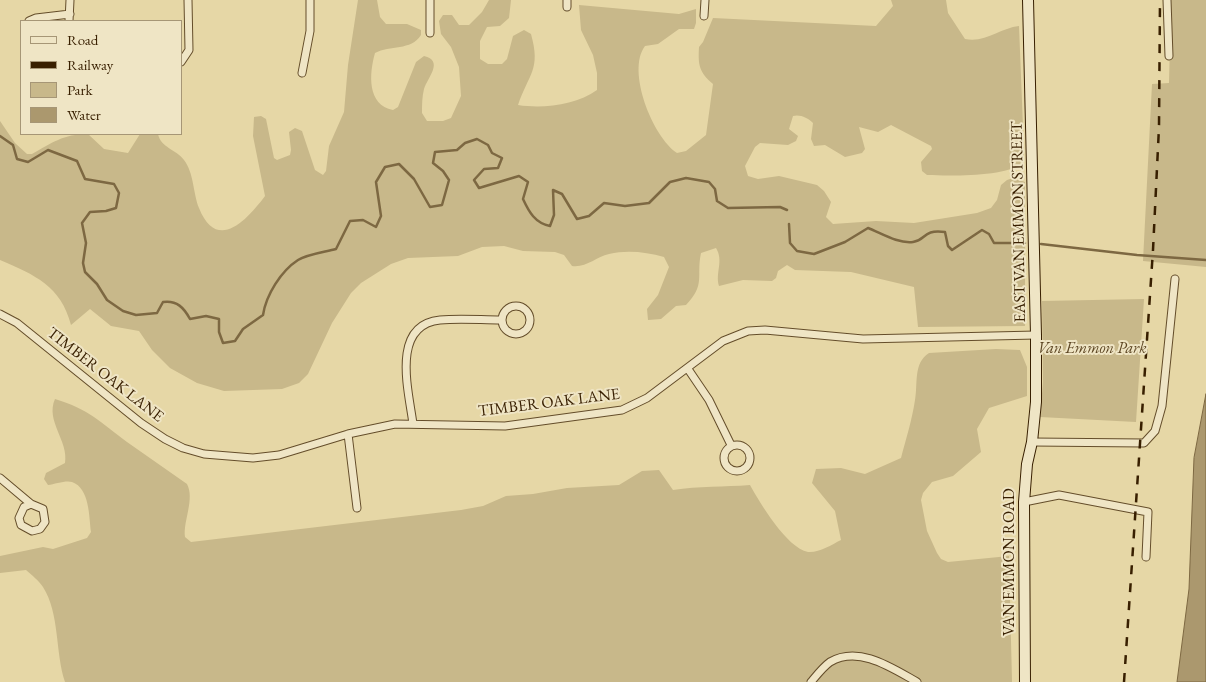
<!DOCTYPE html>
<html>
<head>
<meta charset="utf-8">
<style>
	body { margin:0 }
	#map { position:relative; width:1206px; height:682px; overflow:hidden; background:#e6d7a6; font-family:"EB Garamond",serif }
	canvas { display:block }
	.legend { position:absolute; left:20px; top:20px; width:162px; height:115px; box-sizing:border-box; background:#efe5c5; border:1px solid #a69676; margin:0; padding:6px 9px; list-style:none; font-size:15px; color:#381f00 }
	.legend li { display:flex; align-items:center; gap:10px; height:25px }
	.legend b { width:25px; border:1px solid #a69676 }
</style>
</head>
<body>
<div id="map">
<canvas width="1206" height="682"></canvas>
<ul class="legend">
<li><b style="height:6px;background:#efe5c5"></b>Road</li>
<li><b style="height:6px;background:#381f00"></b>Railway</li>
<li><b style="height:14px;background:#c8b88a"></b>Park</li>
<li><b style="height:14px;background:#ab986e"></b>Water</li>
</ul>
</div>
<script>
const g = document.querySelector('canvas').getContext('2d');
g.lineJoin = 'round';
function paint(path, color) { g.fillStyle = color; g.fill(path, 'evenodd'); }
function stroke(path, color, width, dash) { g.strokeStyle = color; g.lineWidth = width; g.lineCap = dash ? 'butt' : 'round'; g.setLineDash(dash || []); g.stroke(path); }
function write(font, color, halo, rows, align = 'center') {
  g.font = font + ' "EB Garamond",serif'; g.lineWidth = 4; g.setLineDash([]); g.textBaseline = 'middle'; g.strokeStyle = halo; g.fillStyle = color; for (const [text, x, y, turn = 0] of rows) {
    g.save(); g.translate(x, y); g.rotate((+turn || 0) * Math.PI / 180); g.textAlign = isNaN(turn) ? turn : align; if (halo) g.strokeText(text, 0, 0); g.fillText(text, 0, 0); g.restore();
  }
}
paint(new Path2D(`
	M 358,0 L 377,0 L 380,17 L 386,24 L 407,24 L 421,30 L 421,35 C 411,51 390,45 375,53 C 369,74 367,105 393,110 L 398,107 L 416,62 L 424,56 C 444,61 428,77 424,89 C 422,97 422,105 422,113 L 427,121 L 443,121 L 451,118 L 461,96 L 459,67 L 451,47 L 441,34 L 439,21 L 443,15 L 452,15 L 459,25 L 469,25 L 482,12 L 489,0 L 511,0 L 509,18 L 500,26 L 487,27 L 480,41 L 480,59 L 488,64 L 502,64 L 507,59 L 513,36 L 524,30 L 531,34 C 541,70 529,73 518,105 C 543,109 576,105 597,90 L 597,73 L 593,55 L 581,30 L 579,5 L 679,14 L 696,9 L 696,23 L 694,29 L 679,29 L 658,44 L 645,46 C 626,71 653,137 677,153 L 686,151 L 706,135 L 713,84 C 699,72 698,65 699,47 L 703,42 L 713,18 L 876,26 L 893,6 L 891,0 L 946,0 L 948,13 L 965,39 C 986,43 1000,28 1019,26 L 1024,152 L 1023,163 C 1006,177 950,176 927,175 L 922,171 L 921,162 L 932,149 L 931,146 L 891,125 L 878,132 L 859,127 L 865,149 L 862,153 L 845,157 L 825,145 L 814,146 L 811,139 L 813,123 C 808,118 800,114 793,116 L 789,129 L 798,136 L 796,141 L 788,145 L 760,143 L 755,147 L 745,166 L 748,176 L 758,179 L 779,176 L 817,185 L 824,191 L 831,202 L 826,217 L 833,224 L 876,221 L 914,223 L 977,213 L 991,208 L 997,200 L 1001,185 L 1007,180 L 1013,178 L 1025,182 L 1025,326 L 918,327 L 914,287 L 851,272 L 795,270 L 787,265 L 778,271 L 776,278 L 772,281 L 743,280 L 719,286 C 715,273 724,261 716,248 L 701,253 C 696,277 706,284 686,305 L 676,306 L 661,319 L 648,320 L 647,309 L 658,295 L 669,267 L 664,257 C 646,252 627,250 609,254 C 596,257 586,268 572,266 L 564,255 L 555,252 L 523,251 L 504,246 L 482,247 L 458,256 L 408,258 L 391,264 L 361,283 L 351,293 L 332,323 L 308,374 L 299,383 L 282,389 L 224,391 L 197,383 L 170,368 L 152,350 L 139,331 L 111,326 L 90,309 L 71,325 C 61,286 35,275 0,260 L 0,121 L 15,143 L 27,154 L 32,154 C 52,143 63,134 88,134 L 104,149 L 128,153 L 140,134 L 158,134 C 161,148 176,149 184,160 C 194,173 193,193 199,208 C 217,253 247,220 265,196 L 253,136 L 254,117 L 261,116 L 266,119 L 274,158 L 277,160 L 290,155 L 291,150 L 289,132 L 295,128 L 302,131 L 315,170 L 323,175 L 326,171 L 329,146 L 344,112 L 348,65 Z
	M 1171,0 L 1206,0 L 1206,267 L 1143,261 L 1152,84 L 1169,83 Z
	M 1144,299 L 1136,422 L 1040,417 L 1043,382 L 1042,301 Z
	M 996,349 L 1020,350 L 1027,367 L 1027,396 L 989,408 L 977,429 L 981,452 L 953,476 L 932,482 L 923,493 L 921,500 L 927,531 L 937,553 L 941,559 L 948,562 L 1009,556 L 1012,682 L 65,682 C 55,652 60,614 43,587 C 39,581 32,575 26,570 L 0,573 L 0,556 L 43,547 L 53,549 L 87,538 L 91,532 C 89,518 90,488 72,482 C 66,480 55,484 48,485 L 44,479 L 46,473 L 65,463 C 69,441 45,421 55,399 C 89,409 100,422 127,442 C 147,456 167,470 187,484 C 195,499 183,521 185,537 L 191,542 L 461,510 L 483,506 L 506,496 L 533,494 L 567,488 L 619,485 L 642,471 L 659,470 L 673,490 C 699,486 724,487 750,485 C 760,503 787,548 808,552 C 819,553 831,545 841,540 L 835,511 L 812,483 L 816,469 L 841,468 L 865,474 L 901,458 C 906,439 912,420 915,400 C 918,384 913,363 929,353 Z`), '#c8b88a');
const water = new Path2D(`
	M 1206,394 L 1206,682 L 1177,682 L 1189,589 L 1194,458 Z`);
paint(water, '#ab986e');
stroke(water, '#7d6842', 1);
stroke(new Path2D(`
	M 0,136 L 13,145 L 17,159 L 28,162 L 48,150 L 77,161 L 85,179 L 114,184 L 119,193 L 116,208 L 106,211 L 90,212 L 82,223 L 86,243 L 83,263 L 85,272 L 97,284 L 107,300 L 123,311 L 136,315 L 157,313 L 163,302 C 177,300 184,308 190,319 L 206,316 L 219,319 L 219,332 L 223,343 L 235,341 L 243,329 L 263,315 C 266,295 281,271 298,260 C 308,254 325,252 336,249 L 350,221 L 363,220 L 376,227 L 381,216 L 376,182 L 385,167 L 399,164 L 414,179 L 430,207 L 442,205 L 449,180 L 443,171 L 433,163 L 435,152 L 457,150 L 465,143 L 477,139 L 488,145 L 492,153 L 502,158 L 498,168 L 484,169 L 474,180 L 479,188 L 519,176 L 528,182 L 523,199 C 529,212 535,223 550,226 L 554,215 L 553,190 L 562,194 L 577,219 L 589,216 L 604,203 L 625,206 L 649,203 L 670,182 L 686,178 L 709,182 L 715,189 L 717,201 L 728,208 L 780,207 L 787,210
	M 789,224 L 790,243 L 797,251 L 814,254 L 845,242 L 868,228 C 881,233 898,244 913,242 C 927,240 922,229 945,232 L 948,246 L 952,250 L 982,230 L 989,234 L 994,243 L 1025,243
	M 1041,244 L 1137,255 L 1206,260`), '#7d6842', 2.5);
const street = new Path2D(`
	M 430,0 L 430,33
	M 1167,0 L 1169,56
	M 567,7 L 567,0
	M 704,16 L 705,0
	M 29,21 L 36,18 L 70,14
	M 69,21 L 70,0
	M 181,62 L 189,50 L 188,0
	M 302,73 L 310,31 L 310,0
	M502 320a14 14 0 1 1 28 0a14 14 0 1 1-28 0Z
	M 0,314 L 17,323 L 141,423 L 165,439 L 183,448 L 204,454 L 253,458 L 279,455 L 348,434 L 395,424 L 505,426 L 622,410 L 647,398 L 723,341 L 748,331 L 765,330 L 863,339 L 1036,335
	M 688,369 L 709,400 L 731,445
	M 413,424 C 409,392 390,325 440,320 C 460,318 481,320 501,320
	M 348,434 L 357,508
	M 1032,442 L 1144,443 L 1155,431 L 1162,406 L 1175,279
	M724 458a13 13 0 1 1 26 0a13 13 0 1 1-26 0Z
	M 0,478 L 31,504 L 43,509 L 45,522 L 40,529 L 32,531 L 21,525 L 19,518 L 24,507 L 31,504
	M 1024,502 L 1059,495 L 1148,512 L 1146,557
	M 811,682 C 816,676 823,667 830,662 C 859,645 892,668 917,682`);
const secondary = new Path2D(`
	M 1025,682 L 1024,502 L 1027,464 L 1032,442 L 1036,402 L 1036,335 L 1028,0`);
stroke(street, '#644d2a', 9);
stroke(secondary, '#381f00', 12);
stroke(street, '#efe5c5', 7);
stroke(secondary, '#efe5c5', 10);
stroke(new Path2D(`
	M 1124,682 L 1153,250 L 1159,127 L 1160,0`), '#381f00', 2.5, [9, 9]);
write('16px', '#381f00', '#efe5c5', [
	["EAST VAN EMMON STREET",1019,222,-91],
	["TIMBER OAK LANE",105,375,38],
	["TIMBER OAK LANE",549,403,-7],
	["VAN EMMON ROAD",1010,562,-90]
]);
write('italic 16px', '#5c4522', '#efe5c5', [
	["Van Emmon Park",1092,349]
]);
</script>
</body>
</html>
